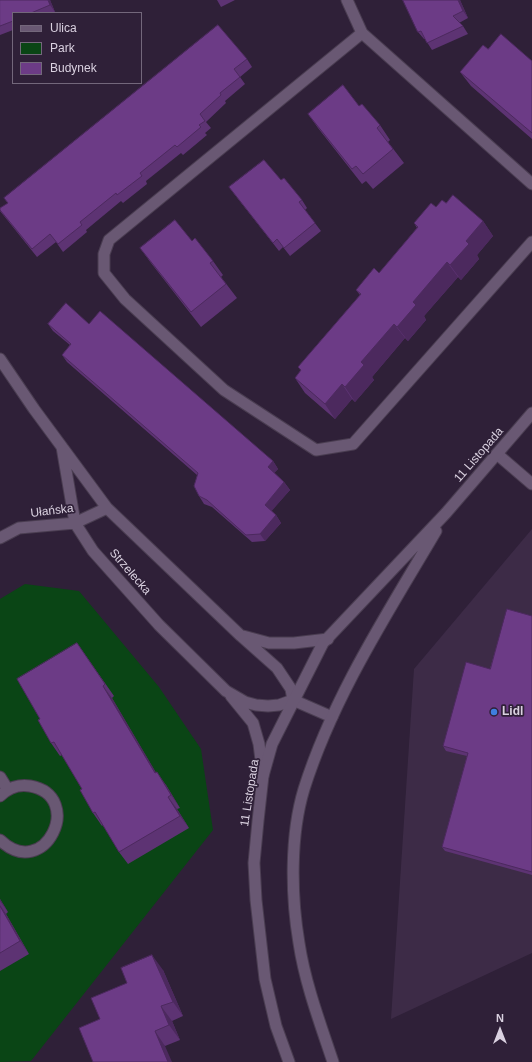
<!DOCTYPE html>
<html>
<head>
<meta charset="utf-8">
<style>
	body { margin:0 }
	#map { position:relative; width:532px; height:1062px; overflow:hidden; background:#2f2038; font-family:Helvetica,sans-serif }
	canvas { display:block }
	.legend { position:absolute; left:12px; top:12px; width:130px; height:72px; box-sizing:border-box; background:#2f2038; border:1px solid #73677b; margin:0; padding:5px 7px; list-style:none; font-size:12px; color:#dad1e0 }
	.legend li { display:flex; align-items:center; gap:8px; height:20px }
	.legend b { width:20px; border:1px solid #73677b }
	.north { position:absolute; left:480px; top:1010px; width:40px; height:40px; -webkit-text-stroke:3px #2f2038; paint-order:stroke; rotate:0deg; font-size:11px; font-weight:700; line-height:16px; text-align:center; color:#dad1e0 }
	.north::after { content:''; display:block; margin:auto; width:14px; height:18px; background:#dad1e0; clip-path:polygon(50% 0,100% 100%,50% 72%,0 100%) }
</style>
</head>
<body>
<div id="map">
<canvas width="532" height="1062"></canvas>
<ul class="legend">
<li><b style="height:5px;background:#695873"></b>Ulica</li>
<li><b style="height:11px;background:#0a4515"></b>Park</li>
<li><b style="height:11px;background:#6c3b86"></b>Budynek</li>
</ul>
<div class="north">N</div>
</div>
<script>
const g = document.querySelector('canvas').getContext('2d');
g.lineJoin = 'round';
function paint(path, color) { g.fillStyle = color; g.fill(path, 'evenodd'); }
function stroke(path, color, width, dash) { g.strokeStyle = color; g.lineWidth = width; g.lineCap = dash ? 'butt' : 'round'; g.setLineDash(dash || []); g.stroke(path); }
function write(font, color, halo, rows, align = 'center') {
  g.font = font + ' Helvetica,sans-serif'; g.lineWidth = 3.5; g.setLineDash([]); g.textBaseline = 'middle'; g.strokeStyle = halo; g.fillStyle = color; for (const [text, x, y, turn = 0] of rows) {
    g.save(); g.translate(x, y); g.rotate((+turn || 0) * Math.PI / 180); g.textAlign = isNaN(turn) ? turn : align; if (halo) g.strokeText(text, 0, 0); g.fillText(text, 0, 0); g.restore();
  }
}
paint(new Path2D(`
	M 532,529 L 532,953 L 391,1019 L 414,669 Z`), '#3d2b47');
paint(new Path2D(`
	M 25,584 L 79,591 L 159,687 L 201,749 L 213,830 L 31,1061 L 0,1062 L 0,599 Z`), '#0a4515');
const service = new Path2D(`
	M 347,0 L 362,33 L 532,184
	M 362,33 L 109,240 L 104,254 L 104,273 L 125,299 L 224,390 L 316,450 L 353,444 L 532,242
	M 497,454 L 532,484`);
const pedestrian = new Path2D(`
	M 0,777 L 8,790
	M 0,796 C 8,788 19,784 30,786 C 86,796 45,883 0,840`);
const minor = new Path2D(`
	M 0,359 L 34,409 L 107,508 L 241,636 L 277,668 L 291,689 L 293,700
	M 62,447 L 75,523 L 93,551 L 159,625 L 226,691 L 245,702 L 256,705 L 268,706 L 279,705 L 293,700 L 332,717
	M 0,538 L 19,528 L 75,523 L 107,508
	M 243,636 L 269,643 L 294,643 L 328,639
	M 231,696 L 253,723 L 259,744 L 263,776`);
const tertiary = new Path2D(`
	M 289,1062 L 276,1026 L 265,979 L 256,900 L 254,863 L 258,821 L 263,776 L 272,744 L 323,643 L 446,513 L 532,413
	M 333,1062 C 320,1023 305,983 299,943 C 291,896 290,835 304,789 C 333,697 387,614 436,531`);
stroke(service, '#4a3d51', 13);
stroke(pedestrian, '#4a3d51', 13);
stroke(minor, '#4a3d51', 13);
stroke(tertiary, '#4a3d51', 13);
stroke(service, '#695873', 11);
stroke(pedestrian, '#695873', 11);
stroke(minor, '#695873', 11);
stroke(tertiary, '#695873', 11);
paint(new Path2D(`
	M 0,0 L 50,0 L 55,12 L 53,13 L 13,13 L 13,30 L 0,35 Z
	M 217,0 L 235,0 L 221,7 Z
	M 403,0 L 460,0 L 468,18 L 459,23 L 463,26 L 468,34 L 432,50 L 425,39 L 424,39 L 418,32 Z
	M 488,49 L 532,61 L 532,139 L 471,86 L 460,72 Z
	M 247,59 L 252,67 L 240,77 L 245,84 L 225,101 L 226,103 L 206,122 L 211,128 L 205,133 L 207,135 L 183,155 L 181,153 L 146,181 L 147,184 L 123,203 L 121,201 L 86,230 L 87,232 L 63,252 L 56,242 L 37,257 L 0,211 L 8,203 L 4,198 Z
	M 359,106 L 380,125 L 390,140 L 388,142 L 404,163 L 373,189 L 366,181 L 362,184 L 318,128 L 308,114 Z
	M 281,180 L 302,200 L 307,208 L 305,210 L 321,231 L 290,256 L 283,247 L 279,251 L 235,195 L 229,187 Z
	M 446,203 L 483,221 L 493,236 L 477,255 L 479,259 L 461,280 L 458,277 L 424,316 L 426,320 L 408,341 L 405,338 L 372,377 L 374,380 L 355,402 L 352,399 L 335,419 L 305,393 L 295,378 L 301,371 L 298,367 L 360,295 L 356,290 L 379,273 L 417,228 L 414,223 L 436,207 Z
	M 192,241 L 213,261 L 223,275 L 221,277 L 237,298 L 201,327 L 151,263 L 140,248 Z
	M 48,324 L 89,324 L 273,461 L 278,469 L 274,473 L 284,482 L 290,490 L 271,511 L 276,515 L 281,523 L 265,541 L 252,542 L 212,507 L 204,504 L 199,496 L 197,475 L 67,362 L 62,355 L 70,345 L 53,331 Z
	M 532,616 L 532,875 L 445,851 L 442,847 L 467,756 L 446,751 L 443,746 L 490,669 Z
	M 77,643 L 114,696 L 112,698 L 156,773 L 166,785 L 180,808 L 177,809 L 189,828 L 128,864 L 119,852 L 103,825 L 102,826 L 93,813 L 82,789 L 62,755 L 60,756 L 51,743 L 40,719 Z
	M 0,899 L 8,912 L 6,914 L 29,954 L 0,971 Z
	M 163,970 L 183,1016 L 172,1021 L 180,1040 L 165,1046 L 100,1019 Z`), '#5d3373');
paint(new Path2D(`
	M 48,0 L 50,0 L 55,12 L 50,5 Z
	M 458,0 L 460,0 L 468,18 L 463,11 Z
	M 483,221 L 493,236 L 477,255 L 479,259 L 461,280 L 450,265 L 466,241 Z
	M 447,262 L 458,277 L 424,316 L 426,320 L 408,341 L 397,327 L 413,302 Z
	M 394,324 L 405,338 L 372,377 L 374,380 L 355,402 L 345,387 L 361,362 Z
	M 342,384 L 352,399 L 335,419 L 325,404 Z
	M 273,461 L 278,469 L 273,474 L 268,467 Z
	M 284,482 L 290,490 L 270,513 L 265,505 Z
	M 276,515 L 281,523 L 265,541 L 260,534 Z
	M 103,686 L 112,698 L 164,786 L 155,773 Z
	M 157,772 L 166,785 L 180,808 L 171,795 Z
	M 168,797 L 177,809 L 189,828 L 180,816 Z
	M 0,899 L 8,912 L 0,901 Z
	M 0,905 L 6,914 L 29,954 L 20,941 Z
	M 152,955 L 163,970 L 183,1016 L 173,1002 Z
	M 161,1006 L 172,1021 L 180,1040 L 169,1025 Z
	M 155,1031 L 165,1046 L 172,1062 L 168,1062 Z`), '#4c295e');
const building = new Path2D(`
	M 0,0 L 48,0 L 50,5 L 31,13 L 13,13 L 13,21 L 0,26 Z
	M 403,0 L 458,0 L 463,11 L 453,16 L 463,26 L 427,43 L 421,31 L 418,32 Z
	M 218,25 L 247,59 L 234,69 L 240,77 L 220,93 L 221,95 L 200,114 L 205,121 L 199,125 L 201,127 L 177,147 L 175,145 L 140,173 L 142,176 L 117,195 L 116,193 L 80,222 L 82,225 L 58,244 L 50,234 L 32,249 L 0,210 L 0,208 L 8,203 L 4,198 Z
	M 501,34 L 532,61 L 532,133 L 460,72 L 483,45 L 488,49 Z
	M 343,85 L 359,106 L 362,104 L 380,125 L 377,128 L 393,149 L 363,174 L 356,166 L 352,169 L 308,114 Z
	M 264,160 L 281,180 L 284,178 L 302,200 L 299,202 L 315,223 L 284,248 L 277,239 L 273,243 L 229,187 Z
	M 453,195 L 483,221 L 466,241 L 469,244 L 450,265 L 447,262 L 413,302 L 416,305 L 397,327 L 394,324 L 361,362 L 364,365 L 345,387 L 342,384 L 325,404 L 295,378 L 301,370 L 298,367 L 361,294 L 356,290 L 374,268 L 379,273 L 418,227 L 414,223 L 431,203 L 436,207 L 442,200 L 446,203 Z
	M 175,220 L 192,241 L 195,238 L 213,261 L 210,263 L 226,284 L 191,312 L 140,248 Z
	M 66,303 L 89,324 L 100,311 L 273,461 L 268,467 L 284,482 L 265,505 L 276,515 L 260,534 L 246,535 L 207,500 L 199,496 L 194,486 L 198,473 L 62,355 L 71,344 L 48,324 Z
	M 507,609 L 532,616 L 532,872 L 442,847 L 468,753 L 443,746 L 466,662 L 490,669 Z
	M 77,643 L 105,684 L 103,686 L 155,773 L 157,772 L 171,795 L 168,797 L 180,816 L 119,852 L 95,812 L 93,813 L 80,790 L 82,789 L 54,742 L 51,743 L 38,720 L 40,719 L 17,679 Z
	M 0,906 L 20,941 L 0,953 Z
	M 152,955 L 173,1002 L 161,1006 L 169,1025 L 155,1031 L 168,1062 L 93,1062 L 79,1028 L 100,1019 L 91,998 L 127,983 L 121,968 Z`);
paint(building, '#6c3b86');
stroke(building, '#4c295e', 1);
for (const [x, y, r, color] of [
	[494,712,4,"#3f7fe0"]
]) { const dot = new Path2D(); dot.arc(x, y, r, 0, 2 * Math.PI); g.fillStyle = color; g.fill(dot); stroke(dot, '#2f2038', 1.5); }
write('12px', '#dad1e0', '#2f2038', [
	["11 Listopada",479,455,-49],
	["Ułańska",52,511,-7],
	["Strzelecka",130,572,49],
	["11 Listopada",250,793,-81]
]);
write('bold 12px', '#dad1e0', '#2f2038', [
	["Lidl",502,712]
], 'left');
</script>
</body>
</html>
